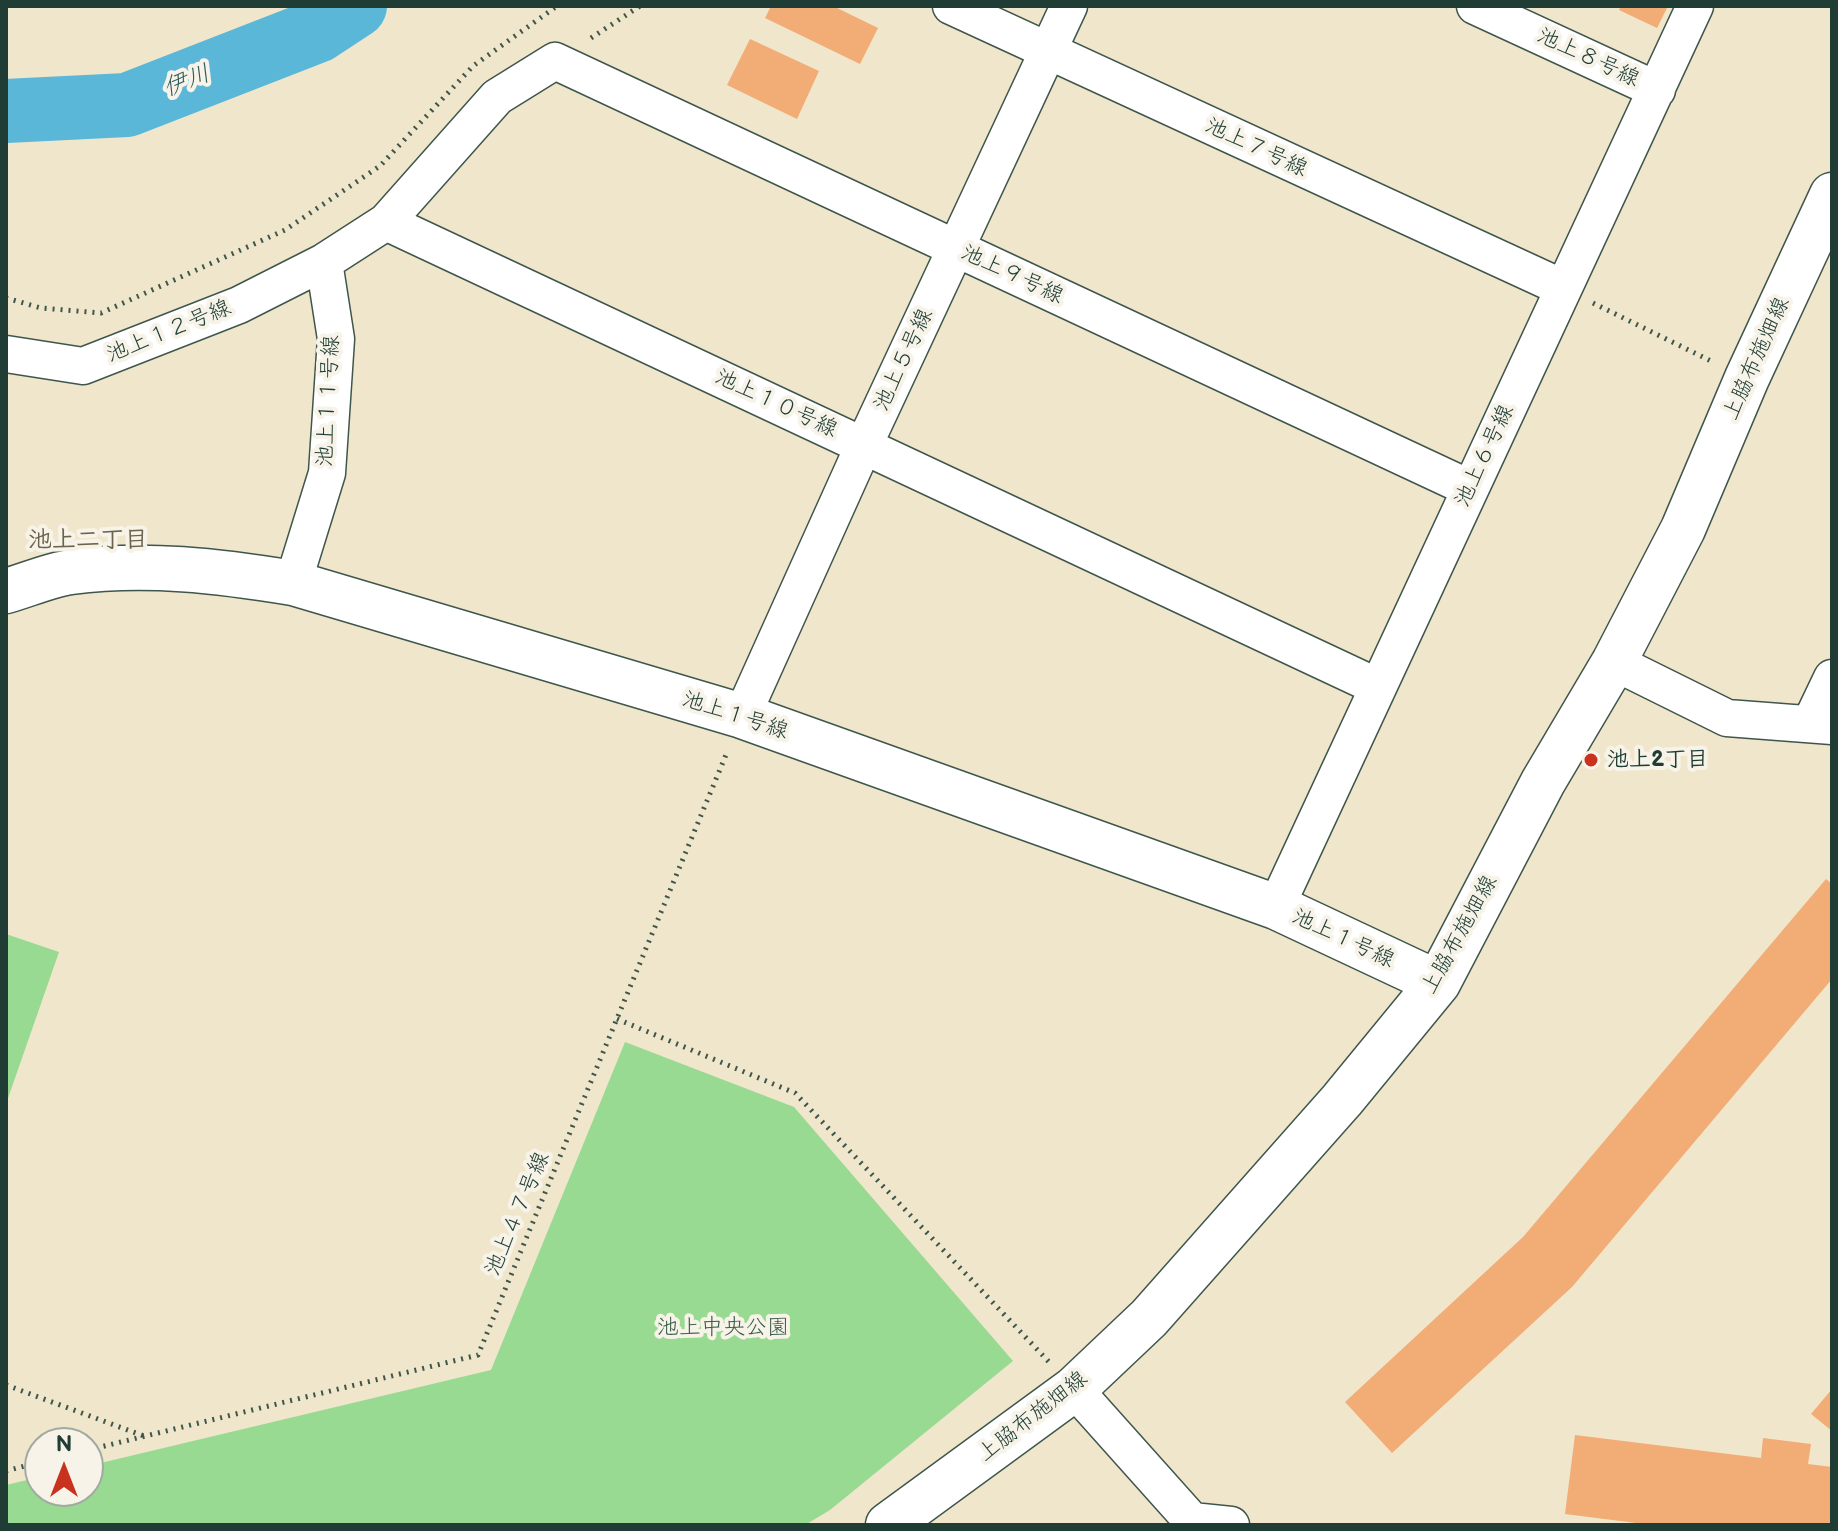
<!DOCTYPE html>
<html>
<head>
<meta charset="utf-8">
<style>
	body { margin:0 }
	#map { position:relative; width:1838px; height:1531px; overflow:hidden; background:#f0e6cc; font-family:"Balsamiq Sans",sans-serif }
	canvas { display:block }
	.frame { position:absolute; inset:0; border:8px solid #1f3d34; pointer-events:none }
	.north { position:absolute; left:24px; top:1427px; width:80px; height:80px; box-sizing:border-box; background:#f7f3e8; border:2px solid #a1aaa0; border-radius:50%; rotate:0deg; font-size:22px; font-weight:700; line-height:32px; text-align:center; color:#1f3d34 }
	.north::after { content:''; display:block; margin:auto; width:28px; height:36px; background:#c8321e; clip-path:polygon(50% 0,100% 100%,50% 72%,0 100%) }
</style>
</head>
<body>
<div id="map">
<canvas width="1838" height="1531"></canvas>
<div class="frame"></div>
<div class="north">N</div>
</div>
<script>
const g = document.querySelector('canvas').getContext('2d');
g.lineJoin = 'round';
function paint(path, color) { g.fillStyle = color; g.fill(path, 'evenodd'); }
function stroke(path, color, width, dash) { g.strokeStyle = color; g.lineWidth = width; g.lineCap = dash ? 'butt' : 'round'; g.setLineDash(dash || []); g.stroke(path); }
function write(font, color, halo, rows, align = 'center') {
  g.font = font + ' "Balsamiq Sans","Klee One",sans-serif'; g.lineWidth = 8; g.setLineDash([]); g.textBaseline = 'middle'; g.strokeStyle = halo; g.fillStyle = color; for (const [text, x, y, turn = 0] of rows) {
    g.save(); g.translate(x, y); g.rotate((+turn || 0) * Math.PI / 180); g.textAlign = isNaN(turn) ? turn : align; if (halo) g.strokeText(text, 0, 0); g.fillText(text, 0, 0); g.restore();
  }
}
paint(new Path2D(`
	M 6,934 L 59,952 L 6,1104 Z
	M 625,1042 L 794,1107 L 1013,1361 L 830,1510 L 805,1525 L 6,1525 L 6,1485 L 40,1477 L 40,1491 L 88,1491 L 88,1466 L 491,1370 Z`), '#98da92');
stroke(new Path2D(`
	M 6,111 L 127,105 L 317,31 L 355,6`), '#5ab7d8', 64);
paint(new Path2D(`
	M 771,6 L 833,6 L 878,28 L 860,64 L 765,18 Z
	M 1621,6 L 1668,6 L 1657,28 L 1619,10 Z
	M 750,39 L 819,71 L 797,119 L 727,85 Z
	M 1826,879 L 1832,884 L 1832,979 L 1572,1287 L 1392,1453 L 1345,1402 L 1523,1237 Z
	M 1832,1389 L 1832,1431 L 1811,1414 Z
	M 1575,1435 L 1761,1458 L 1763,1438 L 1811,1444 L 1808,1464 L 1832,1467 L 1832,1525 L 1652,1525 L 1565,1514 Z`), '#f2ac75');
const street = new Path2D(`
	M 951,6 L 1563,288
	M 1475,6 L 1657,90
	M 6,354 L 83,366 L 239,305 L 324,262 L 386,222
	M 293,583 L 327,473 L 336,339 L 324,262
	M 1614,662 L 1727,718 L 1832,726
	M 1378,687 L 386,222 L 497,97 L 555,61 L 1469,488
	M 742,716 L 864,445 L 1069,6
	M 1810,724 L 1832,678
	M 1276,907 L 1695,6
	M 1074,1389 L 1192,1521 L 1231,1525`);
const secondary = new Path2D(`
	M 6,591 C 27,585 50,575 71,572 C 145,562 220,571 293,583 L 742,716 L 1276,907 L 1438,983
	M 888,1525 L 1074,1389 L 1149,1318 L 1342,1100 L 1438,983 L 1543,782 L 1614,662 L 1683,529 L 1747,378 L 1832,195`);
stroke(street, '#3e564b', 39);
stroke(secondary, '#3e564b', 47);
stroke(new Path2D(`
	M 591,38 L 640,6
	M 6,298 L 41,308 L 101,313 L 285,230 L 380,166 L 473,66 L 557,6
	M 1593,303 L 1713,362
	M 617,1019 L 795,1093 L 1049,1362
	M 6,1385 L 144,1436
	M 88,1450 L 478,1355 L 728,750
	M 6,1471 L 40,1462`), '#3e564b', 5, [2, 6]);
stroke(street, '#fff', 36);
stroke(secondary, '#fff', 44);
for (const [x, y, r, color] of [
	[1591,760,8,"#c8321e"]
]) { const dot = new Path2D(); dot.arc(x, y, r, 0, 2 * Math.PI); g.fillStyle = color; g.fill(dot); stroke(dot, '#f7f3e8', 3); }
write('22px', '#1f3d34', '#f7f3e8', [
	["池上８号線",1588,58,25],
	["池上７号線",1256,148,25],
	["池上９号線",1012,275,25],
	["池上１２号線",169,332,-22],
	["上脇布施畑線",1757,359,-66],
	["池上５号線",904,360,-65],
	["池上１１号線",329,401,-87],
	["池上１０号線",776,404,25],
	["池上６号線",1485,456,-65],
	["池上１号線",735,716,18],
	["上脇布施畑線",1460,935,-61],
	["池上１号線",1343,939,25],
	["池上４７号線",518,1214,-67],
	["上脇布施畑線",1033,1417,-38]
]);
write('bold 22px', '#1f3d34', '#f7f3e8', [
	["池上2丁目",1607,760]
], 'left');
write('22px', '#375c47', '#f7f3e8', [
	["池上中央公園",723,1328]
]);
write('italic 24px', '#2e5c5d', '#f7f3e8', [
	["伊川",187,82,-21]
]);
write('bold 24px', '#69644b', '#f7f3e8', [
	["池上二丁目",88,541]
]);
</script>
</body>
</html>
